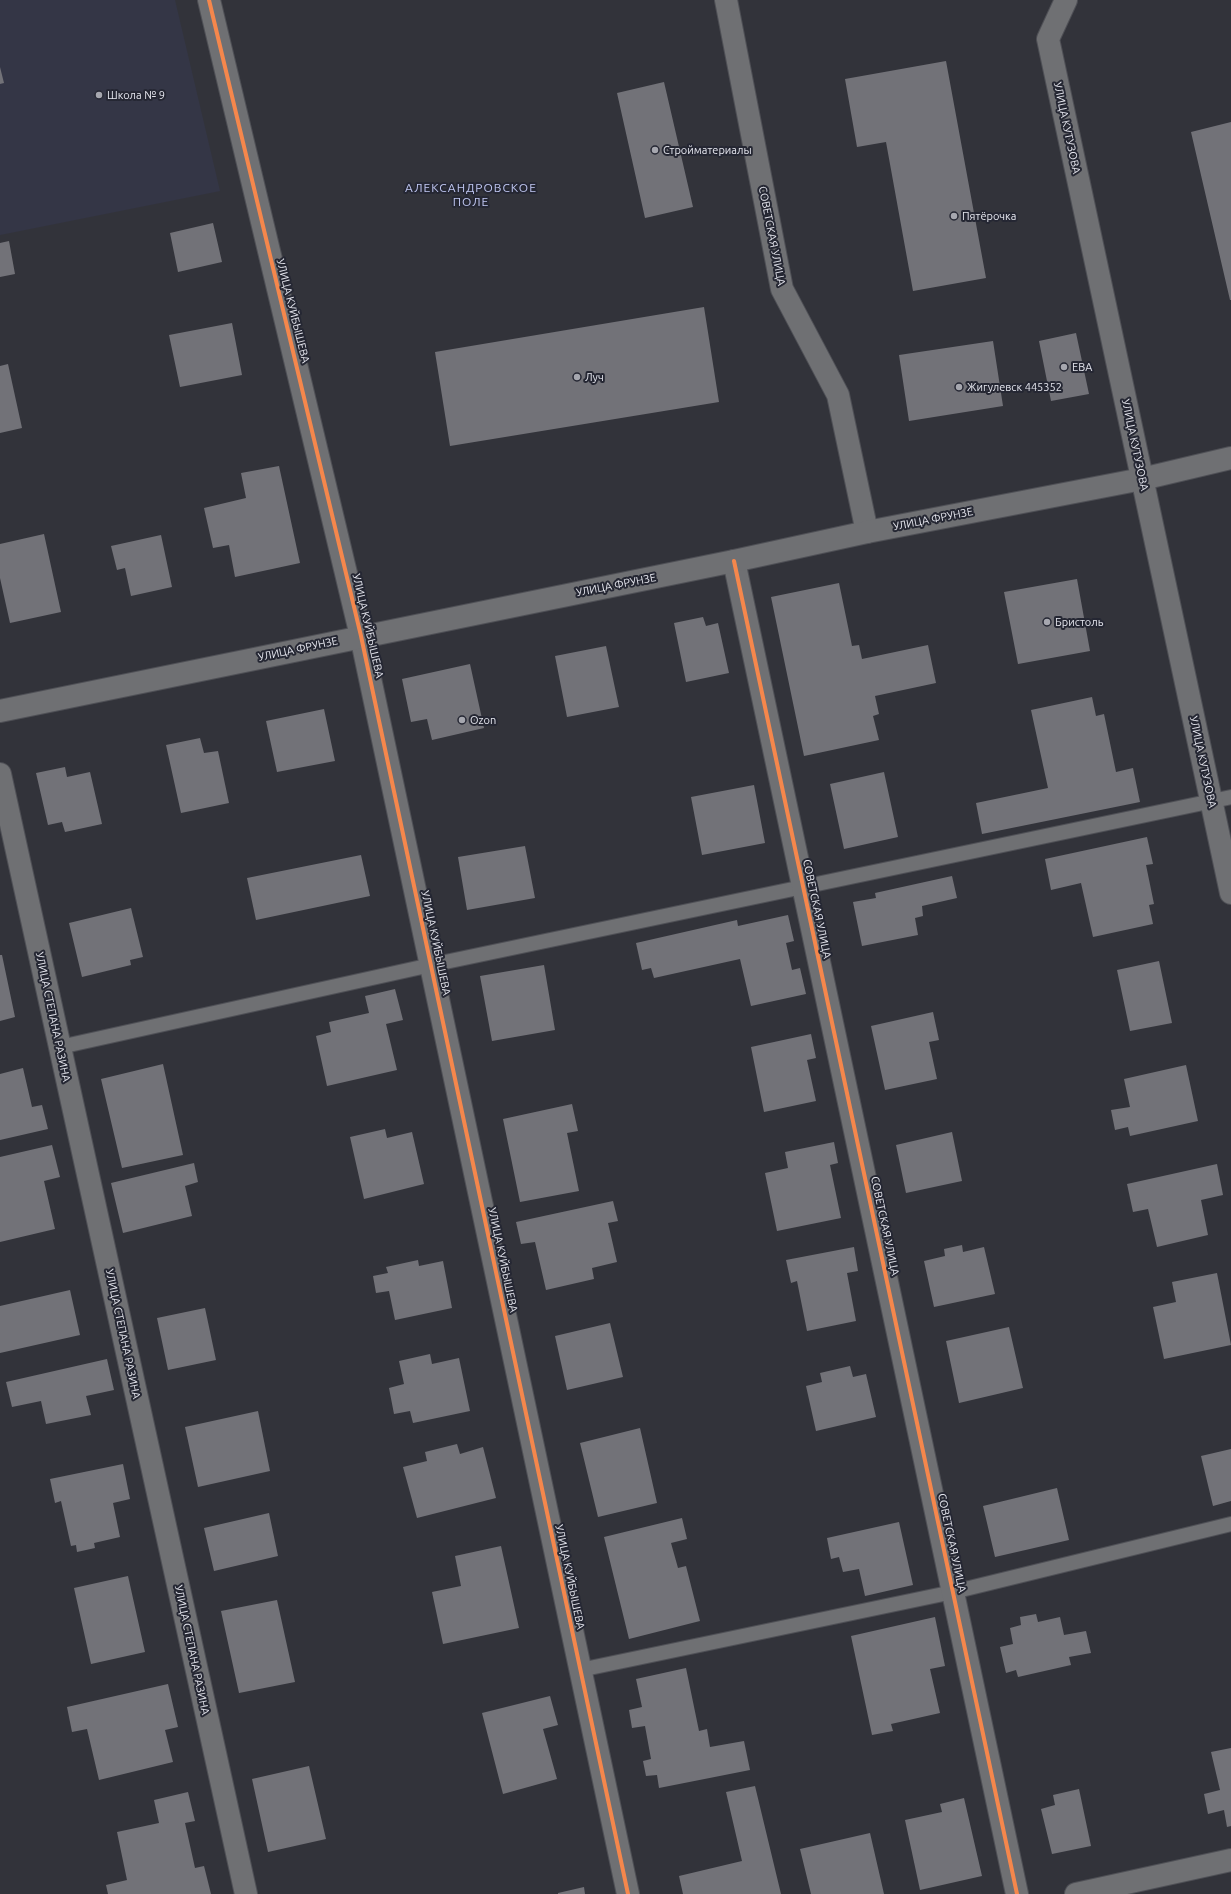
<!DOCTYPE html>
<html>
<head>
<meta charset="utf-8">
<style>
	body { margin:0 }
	canvas { display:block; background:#32333a }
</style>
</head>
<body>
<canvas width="1231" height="1894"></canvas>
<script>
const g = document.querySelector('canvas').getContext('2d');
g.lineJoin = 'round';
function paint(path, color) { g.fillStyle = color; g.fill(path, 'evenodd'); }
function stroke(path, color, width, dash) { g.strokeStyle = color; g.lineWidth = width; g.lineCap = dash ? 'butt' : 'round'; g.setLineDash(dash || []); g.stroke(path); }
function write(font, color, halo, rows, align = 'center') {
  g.font = font + ' Ubuntu,sans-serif'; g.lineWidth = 4; g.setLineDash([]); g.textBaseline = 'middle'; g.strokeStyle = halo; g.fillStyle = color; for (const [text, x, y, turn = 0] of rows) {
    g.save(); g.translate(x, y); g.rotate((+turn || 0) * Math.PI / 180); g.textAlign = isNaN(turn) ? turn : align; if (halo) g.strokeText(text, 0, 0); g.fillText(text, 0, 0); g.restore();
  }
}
paint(new Path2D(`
	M 0,0 L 175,0 L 220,191 L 0,235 Z`), '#343646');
paint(new Path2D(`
	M 946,61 L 986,278 L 913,291 L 886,142 L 857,147 L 845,79 Z
	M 0,67 L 4,83 L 0,84 Z
	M 664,82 L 693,207 L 645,218 L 617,93 Z
	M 1231,122 L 1231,300 L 1230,300 L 1191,132 Z
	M 213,223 L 222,262 L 178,272 L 170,233 Z
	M 9,241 L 15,274 L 0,277 L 0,243 Z
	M 704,307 L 719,402 L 450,446 L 435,352 Z
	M 232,323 L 242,375 L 180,387 L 169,335 Z
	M 1076,333 L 1089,394 L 1051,401 L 1039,341 Z
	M 993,341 L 1003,406 L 909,421 L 899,355 Z
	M 8,364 L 22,428 L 0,433 L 0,366 Z
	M 279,466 L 300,563 L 235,577 L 229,545 L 213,548 L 204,508 L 246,498 L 241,473 Z
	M 44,534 L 61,612 L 10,623 L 0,578 L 0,544 Z
	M 161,535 L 172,587 L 131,596 L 125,568 L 117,570 L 111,546 Z
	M 1077,579 L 1090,651 L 1018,664 L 1004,592 Z
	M 839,583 L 852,646 L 859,645 L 862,659 L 928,645 L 936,683 L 875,696 L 879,714 L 873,716 L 879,740 L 804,756 L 771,597 Z
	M 703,617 L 706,626 L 718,623 L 729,673 L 686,682 L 674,623 Z
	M 606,646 L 619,707 L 567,717 L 555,656 Z
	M 470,664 L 484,728 L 432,740 L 427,719 L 411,722 L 402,679 Z
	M 1092,697 L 1096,716 L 1104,714 L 1116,772 L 1133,768 L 1140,802 L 982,834 L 976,803 L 1048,788 L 1031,710 Z
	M 324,709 L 335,761 L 277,772 L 266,721 Z
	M 200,738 L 204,753 L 218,751 L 229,803 L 181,813 L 166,745 Z
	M 65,767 L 67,777 L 90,772 L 102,824 L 65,832 L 62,822 L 48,825 L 36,773 Z
	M 884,772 L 898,837 L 844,849 L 830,784 Z
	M 754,785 L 765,843 L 702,855 L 691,797 Z
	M 1147,837 L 1153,864 L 1146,865 L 1154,904 L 1149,905 L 1153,924 L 1093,937 L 1081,883 L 1051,890 L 1045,859 Z
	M 525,846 L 535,898 L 467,910 L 458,857 Z
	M 361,855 L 370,896 L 256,920 L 247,878 Z
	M 952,876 L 957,898 L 922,906 L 923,916 L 915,918 L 918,935 L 862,946 L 853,902 L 876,898 L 875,893 Z
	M 131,908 L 143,957 L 130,960 L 131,965 L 82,977 L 69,923 Z
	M 788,915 L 794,941 L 786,943 L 792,970 L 800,968 L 806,994 L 751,1006 L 740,959 L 654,978 L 651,968 L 642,970 L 636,943 L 737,920 L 738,926 Z
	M 0,955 L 2,955 L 15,1017 L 0,1021 Z
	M 1159,961 L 1172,1023 L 1130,1031 L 1117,970 Z
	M 544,965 L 555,1030 L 492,1041 L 480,976 Z
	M 395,989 L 403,1020 L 386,1024 L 397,1070 L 327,1086 L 316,1036 L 331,1032 L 329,1022 L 369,1013 L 365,996 Z
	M 933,1012 L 939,1040 L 929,1042 L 937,1079 L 885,1090 L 871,1026 Z
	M 811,1034 L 816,1058 L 807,1060 L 816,1101 L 764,1112 L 751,1047 Z
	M 163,1064 L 183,1155 L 122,1168 L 101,1079 Z
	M 1186,1065 L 1198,1121 L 1130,1136 L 1128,1127 L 1115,1130 L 1111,1110 L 1130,1107 L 1124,1079 Z
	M 23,1068 L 32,1107 L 42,1105 L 48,1129 L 0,1140 L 0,1074 Z
	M 572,1104 L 578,1131 L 567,1133 L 579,1191 L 520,1202 L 503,1119 Z
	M 385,1129 L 387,1138 L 412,1132 L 424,1184 L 364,1199 L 350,1137 Z
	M 952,1132 L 962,1181 L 906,1193 L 896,1145 Z
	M 834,1142 L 838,1163 L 830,1165 L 841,1218 L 777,1231 L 765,1173 L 788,1168 L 785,1152 Z
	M 52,1145 L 60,1177 L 44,1181 L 55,1229 L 0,1242 L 0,1157 Z
	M 194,1163 L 198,1182 L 185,1186 L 192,1216 L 123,1233 L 111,1183 Z
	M 1217,1164 L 1223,1195 L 1201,1200 L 1208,1235 L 1157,1247 L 1148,1209 L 1133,1212 L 1127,1184 Z
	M 613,1201 L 618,1221 L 608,1223 L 617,1262 L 592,1268 L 594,1279 L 546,1290 L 535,1242 L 521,1244 L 516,1222 Z
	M 962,1245 L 963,1252 L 984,1247 L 995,1294 L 934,1307 L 924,1261 L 945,1256 L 944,1249 Z
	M 854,1247 L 858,1271 L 847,1273 L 856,1321 L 807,1331 L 797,1281 L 791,1283 L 786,1260 Z
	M 418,1260 L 419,1266 L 443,1261 L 452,1308 L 395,1320 L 389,1291 L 376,1293 L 373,1276 L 388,1273 L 386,1267 Z
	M 1217,1273 L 1231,1345 L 1164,1359 L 1153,1307 L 1176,1302 L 1172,1282 Z
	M 70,1290 L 80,1335 L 0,1353 L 0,1306 Z
	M 205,1308 L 216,1360 L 168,1370 L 157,1318 Z
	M 610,1323 L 623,1377 L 567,1390 L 555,1336 Z
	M 1009,1327 L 1023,1388 L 959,1403 L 946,1341 Z
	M 430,1354 L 432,1364 L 459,1358 L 470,1411 L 413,1423 L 410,1411 L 394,1414 L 389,1388 L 404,1384 L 399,1361 Z
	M 107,1359 L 114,1390 L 86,1396 L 91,1415 L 46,1424 L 41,1401 L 12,1407 L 6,1382 Z
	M 850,1366 L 853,1377 L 866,1374 L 876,1417 L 816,1431 L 806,1386 L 822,1382 L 820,1373 Z
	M 258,1411 L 270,1471 L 198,1487 L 185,1427 Z
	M 640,1428 L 657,1503 L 598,1517 L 580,1443 Z
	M 457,1444 L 460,1454 L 483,1447 L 496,1498 L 417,1518 L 403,1467 L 427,1461 L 425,1452 Z
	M 1231,1449 L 1231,1501 L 1213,1506 L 1201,1456 Z
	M 123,1464 L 130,1499 L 113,1503 L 120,1537 L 94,1543 L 95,1548 L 77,1552 L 76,1545 L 71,1546 L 61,1501 L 55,1503 L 50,1479 Z
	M 1057,1488 L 1069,1540 L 995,1557 L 983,1506 Z
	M 269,1513 L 278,1556 L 214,1571 L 204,1528 Z
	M 682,1518 L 687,1539 L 671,1543 L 678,1568 L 686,1566 L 700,1621 L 629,1639 L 604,1537 Z
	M 899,1522 L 913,1585 L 865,1596 L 859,1569 L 843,1572 L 839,1557 L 831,1559 L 827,1538 Z
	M 501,1546 L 519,1628 L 443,1644 L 432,1592 L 461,1586 L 455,1556 Z
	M 128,1576 L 145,1652 L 91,1664 L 74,1588 Z
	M 277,1600 L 295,1682 L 239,1693 L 221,1611 Z
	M 1036,1614 L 1038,1622 L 1060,1617 L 1064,1635 L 1086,1631 L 1091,1653 L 1069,1657 L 1071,1665 L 1018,1677 L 1016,1670 L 1006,1673 L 1000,1647 L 1013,1644 L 1010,1628 L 1021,1625 L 1020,1617 Z
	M 935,1617 L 945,1666 L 930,1669 L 940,1713 L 891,1724 L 893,1731 L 872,1735 L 851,1636 Z
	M 686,1668 L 699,1731 L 707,1729 L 710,1747 L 744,1741 L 750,1770 L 659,1788 L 657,1775 L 646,1776 L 643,1761 L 651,1759 L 645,1726 L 632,1728 L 629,1710 L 642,1707 L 636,1679 Z
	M 168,1684 L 178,1727 L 165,1730 L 173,1762 L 99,1780 L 87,1729 L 72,1732 L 67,1707 Z
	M 550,1696 L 558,1725 L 543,1729 L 557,1779 L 503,1794 L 482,1713 Z
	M 1231,1748 L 1231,1826 L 1227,1827 L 1224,1810 L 1208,1814 L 1204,1794 L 1220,1790 L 1211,1752 Z
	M 309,1766 L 326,1839 L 268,1852 L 252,1779 Z
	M 755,1786 L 781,1894 L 683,1894 L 679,1876 L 742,1861 L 726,1792 Z
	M 1079,1789 L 1091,1846 L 1052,1854 L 1041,1809 L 1055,1805 L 1053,1795 Z
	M 188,1792 L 195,1821 L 185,1823 L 195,1868 L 204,1866 L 211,1894 L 108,1894 L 106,1885 L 127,1880 L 117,1832 L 159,1823 L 154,1800 Z
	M 964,1798 L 982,1876 L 920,1890 L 905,1820 L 942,1812 L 940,1804 Z
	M 870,1833 L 884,1894 L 811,1894 L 800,1849 Z
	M 584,1887 L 585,1894 L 558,1894 L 558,1893 Z`), '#727278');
const service = new Path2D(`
	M 60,1047 L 431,965 L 1231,797
	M 580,1670 L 953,1592 L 1231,1524`);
const minor = new Path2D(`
	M 209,0 L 361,636 L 628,1894
	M 726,0 L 782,289 L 838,395 L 867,532
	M 1066,0 L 1048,39 L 1231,893
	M 734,561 L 1017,1894
	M 0,774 L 246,1894
	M 1076,1894 L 1231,1860`);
const tertiary = new Path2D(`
	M 0,711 L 734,561 L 867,532 L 1142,479 L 1231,458`);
stroke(service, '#4f5056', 16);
stroke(minor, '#4f5056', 24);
stroke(tertiary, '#4f5056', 24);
stroke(service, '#6f7073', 14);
stroke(minor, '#6f7073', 22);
stroke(tertiary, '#6f7073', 22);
stroke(new Path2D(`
	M 209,0 L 361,636 L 628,1894
	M 734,561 L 1017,1894`), '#f5874c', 4);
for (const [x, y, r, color] of [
	[99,95,4,"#a6a7af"],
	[655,150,4,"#a6a7af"],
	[954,216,4,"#a6a7af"],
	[1064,367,4,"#a6a7af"],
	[577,377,4,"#a6a7af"],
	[959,387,4,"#a6a7af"],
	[1047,622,4,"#a6a7af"],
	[462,720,4,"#a6a7af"]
]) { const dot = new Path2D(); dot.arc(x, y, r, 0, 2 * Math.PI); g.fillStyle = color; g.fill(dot); stroke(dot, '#252733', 1.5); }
write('11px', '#e5e6ee', '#252733', [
	["Школа № 9",107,95],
	["Стройматериалы",663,150],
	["Пятёрочка",962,216],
	["ЕВА",1072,367],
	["Луч",585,377],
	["Жигулевск 445352",967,387],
	["Бристоль",1055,622],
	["Ozon",470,720]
], 'left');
write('11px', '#e5e6ee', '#252733', [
	["УЛИЦА КУТУЗОВА",1067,128,78],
	["СОВЕТСКАЯ УЛИЦА",772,236,79],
	["УЛИЦА КУЙБЫШЕВА",293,311,76],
	["УЛИЦА КУТУЗОВА",1135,445,78],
	["УЛИЦА ФРУНЗЕ",933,519,-11],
	["УЛИЦА ФРУНЗЕ",616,585,-11],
	["УЛИЦА КУЙБЫШЕВА",368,626,77],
	["УЛИЦА ФРУНЗЕ",298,649,-12],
	["УЛИЦА КУТУЗОВА",1203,762,78],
	["СОВЕТСКАЯ УЛИЦА",817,909,78],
	["УЛИЦА КУЙБЫШЕВА",436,943,78],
	["УЛИЦА СТЕПАНА РАЗИНА",53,1017,78],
	["СОВЕТСКАЯ УЛИЦА",885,1226,78],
	["УЛИЦА КУЙБЫШЕВА",503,1260,78],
	["УЛИЦА СТЕПАНА РАЗИНА",123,1334,78],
	["СОВЕТСКАЯ УЛИЦА",952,1543,78],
	["УЛИЦА КУЙБЫШЕВА",570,1577,78],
	["УЛИЦА СТЕПАНА РАЗИНА",192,1650,78]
]);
g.letterSpacing = '1px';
write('12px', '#c1c8f3', '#252733', [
	["АЛЕКСАНДРОВСКОЕ",471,188],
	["ПОЛЕ",471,202]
]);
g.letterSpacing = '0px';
</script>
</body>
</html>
